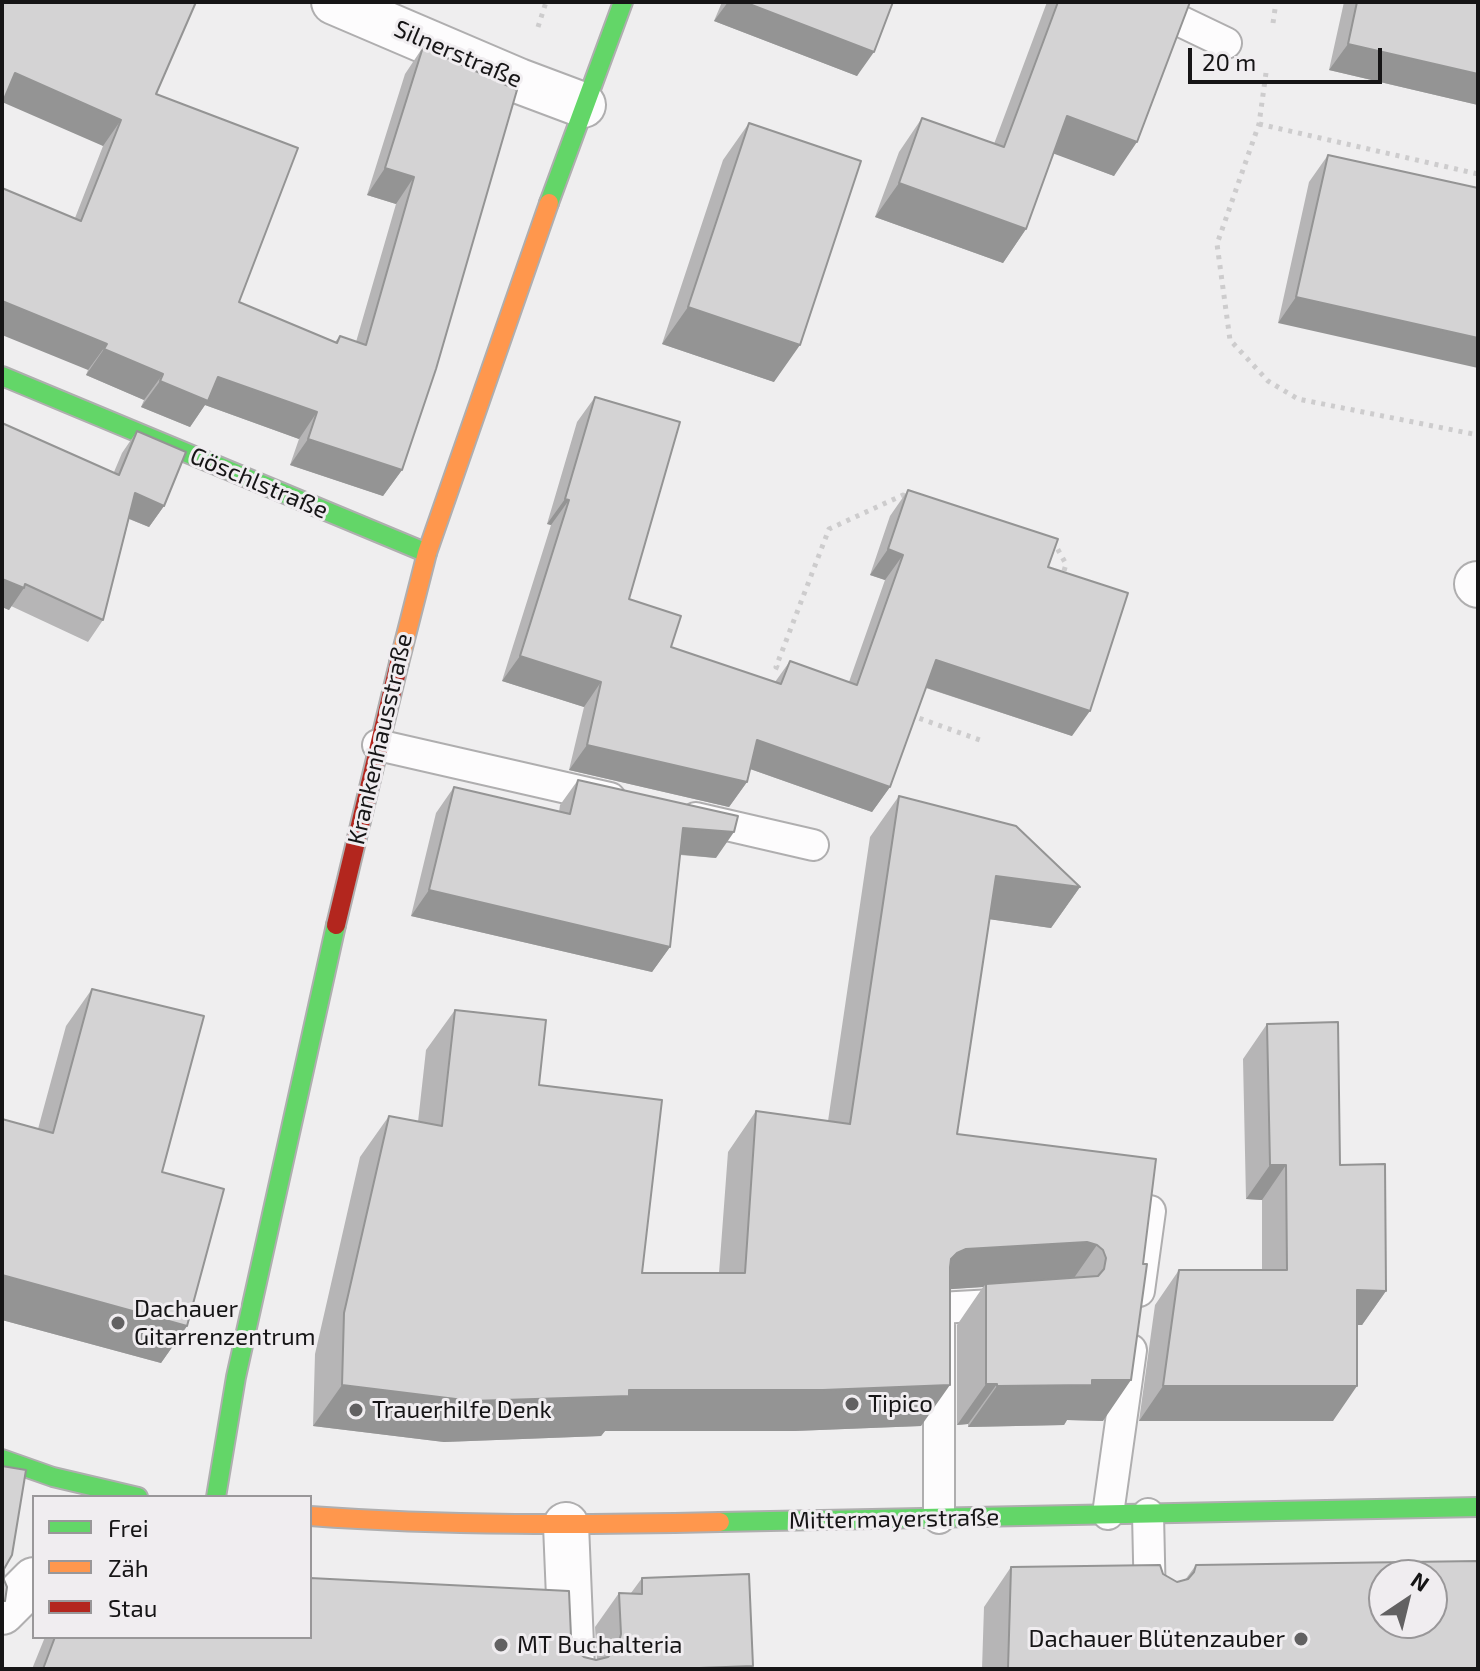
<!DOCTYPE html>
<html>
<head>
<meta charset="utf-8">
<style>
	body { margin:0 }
	#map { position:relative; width:1480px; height:1671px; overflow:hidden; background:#efeeef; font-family:"Exo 2",sans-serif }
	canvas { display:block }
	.frame { position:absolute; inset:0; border:4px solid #161516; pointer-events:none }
	.legend { position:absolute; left:32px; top:1495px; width:280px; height:144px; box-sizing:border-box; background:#f0edf0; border:2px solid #999799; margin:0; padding:10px 14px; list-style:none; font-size:24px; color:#161516 }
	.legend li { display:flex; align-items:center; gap:16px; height:40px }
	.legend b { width:40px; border:2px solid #999799 }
	.north { position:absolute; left:1368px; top:1559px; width:80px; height:80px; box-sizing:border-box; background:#f0edf0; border:2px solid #999799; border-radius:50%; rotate:35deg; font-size:22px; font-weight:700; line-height:32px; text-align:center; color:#161516 }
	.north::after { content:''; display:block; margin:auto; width:28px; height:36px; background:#626162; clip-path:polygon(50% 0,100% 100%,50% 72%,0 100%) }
	.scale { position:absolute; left:1188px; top:48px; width:194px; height:36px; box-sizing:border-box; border:4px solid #161516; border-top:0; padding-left:10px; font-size:24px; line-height:28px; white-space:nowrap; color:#161516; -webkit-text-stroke:6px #f0edf0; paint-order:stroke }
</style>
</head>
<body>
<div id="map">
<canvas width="1480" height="1671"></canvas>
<div class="frame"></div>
<ul class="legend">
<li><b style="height:10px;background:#63d668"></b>Frei</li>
<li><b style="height:10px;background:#ff974d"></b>Zäh</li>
<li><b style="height:10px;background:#b3261e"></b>Stau</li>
</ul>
<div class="north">N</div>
<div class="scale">20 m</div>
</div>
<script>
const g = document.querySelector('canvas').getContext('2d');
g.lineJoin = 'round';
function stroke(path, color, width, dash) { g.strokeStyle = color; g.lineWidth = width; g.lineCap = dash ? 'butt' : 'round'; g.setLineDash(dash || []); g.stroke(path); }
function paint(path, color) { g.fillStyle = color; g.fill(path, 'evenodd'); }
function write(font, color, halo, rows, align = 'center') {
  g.font = font + ' "Exo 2",sans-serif'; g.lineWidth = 6; g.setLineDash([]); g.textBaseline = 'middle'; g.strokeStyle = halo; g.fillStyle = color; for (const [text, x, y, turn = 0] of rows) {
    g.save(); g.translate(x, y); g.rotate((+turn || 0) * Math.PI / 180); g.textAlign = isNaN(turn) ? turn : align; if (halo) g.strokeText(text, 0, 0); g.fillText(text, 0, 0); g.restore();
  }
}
const lane = new Path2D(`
	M 1128,2 L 1178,20 L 1226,43
	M 378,745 L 610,798
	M 696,818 L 813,845
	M 1139,1291 L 1150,1211
	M 1108,1514 L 1131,1350
	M 1148,1514 L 1150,1604
	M 939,1518 L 939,1308 L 1011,1304`);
const street = new Path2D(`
	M 334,2 L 519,81 L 583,105
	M 1477,584 L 1478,585
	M 566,1525 L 572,1669
	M 2,1612 L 34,1580`);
const fast = new Path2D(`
	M 549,203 L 623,2
	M 2,376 L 427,553
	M 2,1459 L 53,1477 L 138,1497
	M 216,1497 L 236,1377 L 336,925
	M 720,1522 L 1478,1507`);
const slow = new Path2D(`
	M 399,663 L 427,553 L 549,203
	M 310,1516 C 447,1526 583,1525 720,1522`);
const jam = new Path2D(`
	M 336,925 L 399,663`);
stroke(lane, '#afaeaf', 34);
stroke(street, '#afaeaf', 48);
stroke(fast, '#afaeaf', 22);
stroke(slow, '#afaeaf', 22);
stroke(jam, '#afaeaf', 22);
stroke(new Path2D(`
	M 1273,23 L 1276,2
	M 538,27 L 546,2
	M 1266,73 L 1259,124 L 1217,244 L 1230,340 L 1268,381 L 1298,399 L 1478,435
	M 1259,124 L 1478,174
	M 1049,545 L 1057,548 L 1066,564 L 1062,578
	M 788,672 L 776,667 L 829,529 L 903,495 L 910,498
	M 910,715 L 980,740`), '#cdcccd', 5, [4, 6]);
stroke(lane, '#fdfcfd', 30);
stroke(street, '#fdfcfd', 44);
stroke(fast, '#63d668', 18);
stroke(slow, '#ff974d', 18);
stroke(jam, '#b3261e', 18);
paint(new Path2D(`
	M 2,2 L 156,94 L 239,302 L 335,342 L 340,336 L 356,342 L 396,204 L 367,195 L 405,74 L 423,47 L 402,470 L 383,496 L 290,465 L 299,439 L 205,405 L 190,427 L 141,407 L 144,400 L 86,375 L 88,370 L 75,218 L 103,146 Z
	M 722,2 L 893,2 L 857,76 L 714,21 Z
	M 1047,2 L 1190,2 L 1114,176 L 1054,153 L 1026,229 L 1003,263 L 875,217 L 899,152 L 922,118 L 994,144 Z
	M 1344,2 L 1478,2 L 1478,105 L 1329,70 Z
	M 749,123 L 774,382 L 662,344 L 723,160 Z
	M 1328,155 L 1478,188 L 1278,323 L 1309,182 Z
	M 595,397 L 629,599 L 671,647 L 775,682 L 790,661 L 849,682 L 885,580 L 870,575 L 890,516 L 908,490 L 1048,567 L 1072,736 L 926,688 L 890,787 L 872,812 L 750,769 L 747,782 L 729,807 L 569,770 L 584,707 L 502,681 L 551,525 L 547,524 L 577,422 Z
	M 137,431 L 164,506 L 149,527 L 129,519 L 103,620 L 88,642 L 11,606 L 9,610 L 2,607 L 114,472 L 122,453 Z
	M 578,780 L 716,858 L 680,855 L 670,947 L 652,972 L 411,916 L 436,813 L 454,787 L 559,812 L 560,805 Z
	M 899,796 L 1080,887 L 1051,928 L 989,919 L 957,1134 L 1156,1159 L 1103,1421 L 1067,1420 L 1064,1425 L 968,1427 L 968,1424 L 957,1425 L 957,1325 L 983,1287 L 950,1289 L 921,1426 L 794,1431 L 605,1431 L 601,1436 L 444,1442 L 313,1426 L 315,1354 L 360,1157 L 389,1116 L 418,1122 L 426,1050 L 455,1010 L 539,1085 L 642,1273 L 719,1273 L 728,1152 L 756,1111 L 828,1121 L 870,837 Z
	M 92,989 L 162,1172 L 187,1326 L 161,1363 L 2,1320 L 2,1119 L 38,1129 L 66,1026 Z
	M 1267,1024 L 1340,1165 L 1386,1291 L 1362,1325 L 1357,1325 L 1333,1421 L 1139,1421 L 1155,1305 L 1179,1270 L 1262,1270 L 1262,1200 L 1246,1199 L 1243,1059 Z
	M 1196,1565 L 1478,1669 L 982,1669 L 984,1607 L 1011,1567 L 1163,1574 L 1177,1582 L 1185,1580 Z
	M 642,1578 L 753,1666 L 751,1669 L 32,1669 L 45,1637 L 571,1636 L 574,1648 L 584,1657 L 597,1660 L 595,1627 L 619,1593 L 631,1593 Z`), '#b6b5b6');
paint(new Path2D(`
	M 728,2 L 744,2 L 874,52 L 857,76 L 714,21 Z
	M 1348,44 L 1478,74 L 1478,105 L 1329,70 Z
	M 15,73 L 121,120 L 103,146 L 2,102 Z
	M 1067,116 L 1137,142 L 1114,176 L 1044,150 Z
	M 385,168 L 414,177 L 396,204 L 367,195 Z
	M 899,183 L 1026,229 L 1003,263 L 875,217 Z
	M 1296,297 L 1478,338 L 1478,368 L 1278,323 Z
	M 2,301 L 107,344 L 88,370 L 2,335 Z
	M 688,307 L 800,345 L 774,382 L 662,344 Z
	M 104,349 L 163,374 L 144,400 L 86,375 Z
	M 218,377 L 317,412 L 299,439 L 205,405 L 190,427 L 141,407 L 160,381 Z
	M 308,439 L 402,470 L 383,496 L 290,465 Z
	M 135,493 L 164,506 L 149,527 L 120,515 Z
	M 565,499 L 569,500 L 551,525 L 547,524 Z
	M 888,549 L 903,555 L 885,580 L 870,575 Z
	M 2,579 L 24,588 L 9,610 L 2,607 Z
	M 520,656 L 601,682 L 584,707 L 502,681 Z
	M 936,660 L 1090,711 L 1072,736 L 918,685 Z
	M 757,740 L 890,787 L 872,812 L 739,765 Z
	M 587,745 L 747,782 L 729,807 L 569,770 Z
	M 683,828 L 734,832 L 716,858 L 665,853 Z
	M 996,876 L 1080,887 L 1051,928 L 967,916 Z
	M 429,890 L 670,947 L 652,972 L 411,916 Z
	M 1270,1165 L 1286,1165 L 1262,1200 L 1246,1199 Z
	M 1087,1242 L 1097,1245 L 1069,1285 L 986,1284 L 983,1287 L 938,1290 L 951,1259 L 957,1253 L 966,1249 Z
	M 2,1275 L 187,1326 L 161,1363 L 2,1320 Z
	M 1357,1290 L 1386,1291 L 1362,1325 L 1333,1325 Z
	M 1092,1380 L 1131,1380 L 1103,1421 L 1067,1420 L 1064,1425 L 968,1427 L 997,1386 Z
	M 986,1384 L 997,1384 L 968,1424 L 957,1425 Z
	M 342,1385 L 629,1390 L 950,1385 L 921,1426 L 794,1431 L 605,1431 L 601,1436 L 444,1442 L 313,1426 Z
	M 1163,1386 L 1357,1386 L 1333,1421 L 1139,1421 Z
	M 753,1666 L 751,1669 L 672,1669 Z`), '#949494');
const building = new Path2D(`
	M 2,2 L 196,2 L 156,94 L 298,148 L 239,302 L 337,343 L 340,336 L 366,345 L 414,177 L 385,168 L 423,47 L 517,90 L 436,369 L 402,470 L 308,439 L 317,412 L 218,377 L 208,401 L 160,381 L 163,374 L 104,349 L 107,344 L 2,301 L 2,188 L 81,221 L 121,120 L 15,73 L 2,104 Z
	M 744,2 L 893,2 L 874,52 Z
	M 1058,2 L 1190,2 L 1137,142 L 1067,116 L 1026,229 L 899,183 L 922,118 L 1004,147 Z
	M 1357,2 L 1478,2 L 1478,74 L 1348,44 Z
	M 749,123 L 861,161 L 800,345 L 688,307 Z
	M 1328,155 L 1478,188 L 1478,338 L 1296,297 Z
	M 595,397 L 680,422 L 629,599 L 681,616 L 671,647 L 781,684 L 790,661 L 857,685 L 903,555 L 888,549 L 908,490 L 1058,539 L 1048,567 L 1128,593 L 1090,711 L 936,660 L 890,787 L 757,740 L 747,782 L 587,745 L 601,682 L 520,656 L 569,500 L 565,499 Z
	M 2,423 L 119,475 L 137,431 L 186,452 L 164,506 L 135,493 L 103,620 L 25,584 L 24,588 L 2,579 Z
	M 578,780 L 738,816 L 734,832 L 683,828 L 670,947 L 429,890 L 454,787 L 570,814 Z
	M 899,796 L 1016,826 L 1080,887 L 996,876 L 957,1134 L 1156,1159 L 1143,1264 L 1147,1264 L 1131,1380 L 1092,1380 L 1092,1385 L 997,1386 L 997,1384 L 986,1384 L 986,1284 L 1098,1276 L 1104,1269 L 1106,1258 L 1103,1250 L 1097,1245 L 1087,1242 L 966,1249 L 957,1253 L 951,1259 L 950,1267 L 950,1385 L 823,1390 L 629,1390 L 629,1396 L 472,1401 L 342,1385 L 344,1313 L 389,1116 L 442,1126 L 455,1010 L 546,1020 L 539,1085 L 662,1100 L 642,1273 L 745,1273 L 756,1111 L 850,1124 Z
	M 92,989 L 204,1016 L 162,1172 L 224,1189 L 187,1326 L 2,1275 L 2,1119 L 53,1133 Z
	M 1338,1022 L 1340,1165 L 1385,1164 L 1386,1291 L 1357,1290 L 1357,1386 L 1163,1386 L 1179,1270 L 1287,1270 L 1286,1165 L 1270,1165 L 1267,1024 Z
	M 2,1466 L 26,1470 L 12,1555 L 4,1569 L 4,1580 L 7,1587 L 5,1601 L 2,1601 Z
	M 1478,1561 L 1478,1669 L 1008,1669 L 1011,1567 L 1160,1565 L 1163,1574 L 1177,1582 L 1188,1579 L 1194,1572 L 1196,1565 ZM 1384,1575 L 1432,1575 L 1432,1623 L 1384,1623 Z
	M 749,1574 L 753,1666 L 672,1669 L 43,1669 L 55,1637 L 310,1637 L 310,1578 L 569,1591 L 571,1636 L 574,1648 L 584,1657 L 596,1660 L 608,1657 L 618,1646 L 621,1634 L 619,1593 L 642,1594 L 642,1578 Z`);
paint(building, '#d4d3d4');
stroke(building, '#949494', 2);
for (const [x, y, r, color] of [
	[118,1323,8,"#626162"],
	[852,1404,8,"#626162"],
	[356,1410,8,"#626162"],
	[1301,1639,8,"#626162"],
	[501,1645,8,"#626162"]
]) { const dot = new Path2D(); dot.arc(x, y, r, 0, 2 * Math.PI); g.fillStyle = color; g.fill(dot); stroke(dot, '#f0edf0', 3); }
write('24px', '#161516', '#f0edf0', [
	["Silnerstraße",458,54,23],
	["Göschlstraße",259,483,23],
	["Krankenhausstraße",380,739,-77],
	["Mittermayerstraße",894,1519,-1]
]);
write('24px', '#161516', '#f0edf0', [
	["Dachauer",134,1309],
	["Gitarrenzentrum",134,1337],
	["Tipico",868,1404],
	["Trauerhilfe Denk",372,1410],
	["Dachauer Blütenzauber",1285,1639,"right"],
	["MT Buchalteria",517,1645]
], 'left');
</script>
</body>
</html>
